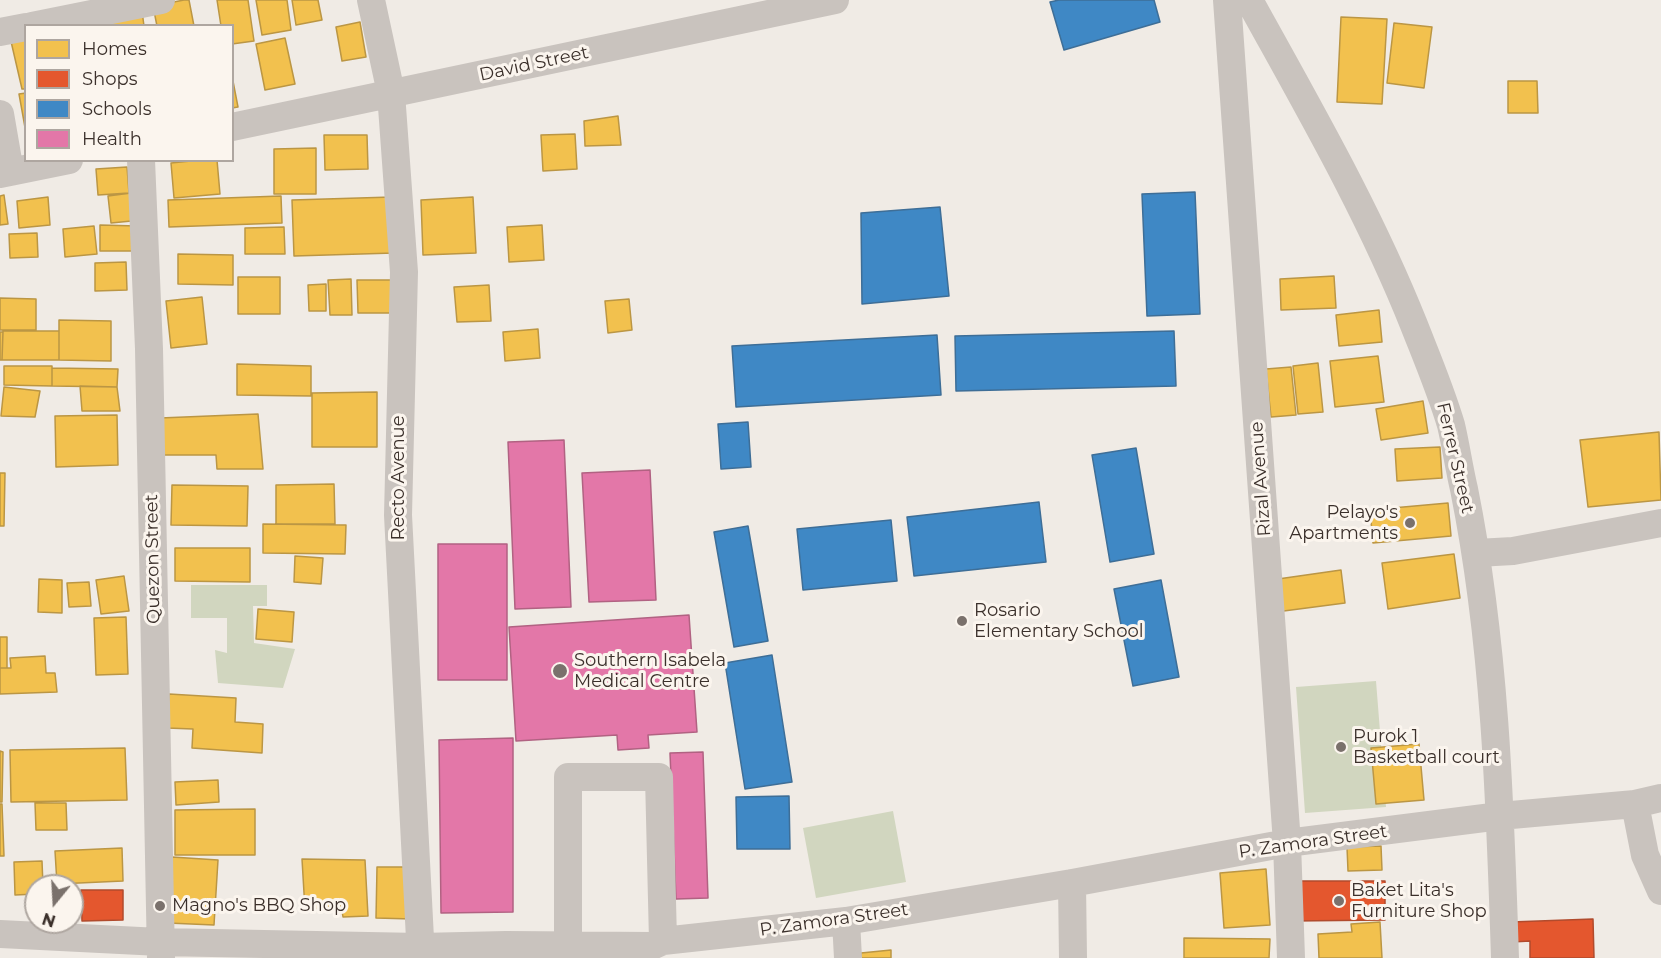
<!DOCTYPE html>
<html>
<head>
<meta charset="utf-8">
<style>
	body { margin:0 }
	#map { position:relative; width:1661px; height:958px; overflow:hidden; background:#f0ebe5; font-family:Montserrat,sans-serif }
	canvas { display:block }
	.legend { position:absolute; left:24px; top:24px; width:210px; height:138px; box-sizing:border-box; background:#fbf5ee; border:2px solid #aea6a0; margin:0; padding:8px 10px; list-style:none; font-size:18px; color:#3b302b }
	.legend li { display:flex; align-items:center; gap:12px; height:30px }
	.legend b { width:30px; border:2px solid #aea6a0 }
	.north { position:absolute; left:24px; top:874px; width:60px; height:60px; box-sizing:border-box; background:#fbf5ee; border:2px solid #aea6a0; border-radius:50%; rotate:198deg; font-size:16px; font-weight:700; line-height:24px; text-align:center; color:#3b302b }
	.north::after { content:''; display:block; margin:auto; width:21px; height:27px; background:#7a716c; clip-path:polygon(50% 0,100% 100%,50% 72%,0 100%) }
</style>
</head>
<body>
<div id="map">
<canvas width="1661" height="958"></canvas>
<ul class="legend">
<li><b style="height:16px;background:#f2c14e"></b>Homes</li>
<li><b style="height:16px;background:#e4572e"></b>Shops</li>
<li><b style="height:16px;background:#3f88c5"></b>Schools</li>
<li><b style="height:16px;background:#e377a8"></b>Health</li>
</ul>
<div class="north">N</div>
</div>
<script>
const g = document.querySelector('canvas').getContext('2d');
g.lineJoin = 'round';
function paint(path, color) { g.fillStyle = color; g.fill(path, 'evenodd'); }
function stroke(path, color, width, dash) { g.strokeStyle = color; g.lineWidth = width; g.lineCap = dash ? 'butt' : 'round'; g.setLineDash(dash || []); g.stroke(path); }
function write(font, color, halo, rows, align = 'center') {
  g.font = font + ' Montserrat,sans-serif'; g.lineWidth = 6; g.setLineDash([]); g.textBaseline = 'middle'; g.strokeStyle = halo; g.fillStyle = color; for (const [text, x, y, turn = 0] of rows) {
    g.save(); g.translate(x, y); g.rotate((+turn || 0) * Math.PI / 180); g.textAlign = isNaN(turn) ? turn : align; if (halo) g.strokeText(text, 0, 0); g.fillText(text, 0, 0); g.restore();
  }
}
paint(new Path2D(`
	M 191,585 L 267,585 L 267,606 L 253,606 L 254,643 L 295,649 L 283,688 L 218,683 L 215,650 L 227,653 L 227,618 L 191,618 Z
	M 1376,681 L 1386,807 L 1305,813 L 1296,687 Z
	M 893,811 L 906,882 L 816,898 L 803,828 Z`), '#d1d6bf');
const homes = new Path2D(`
	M 184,0 L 189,0 L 194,26 L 157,26 L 153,6 Z
	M 217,0 L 248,0 L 254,41 L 232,44 L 232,26 L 221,26 Z
	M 256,0 L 287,0 L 291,30 L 262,35 Z
	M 292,0 L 318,0 L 322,20 L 296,25 Z
	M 142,11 L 144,26 L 107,26 L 105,17 Z
	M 1341,17 L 1387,19 L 1382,104 L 1337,102 Z
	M 360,22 L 366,57 L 342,61 L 336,27 Z
	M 1394,23 L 1432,27 L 1424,88 L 1387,83 Z
	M 26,33 L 26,89 L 22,89 L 10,37 Z
	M 285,38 L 295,84 L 265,90 L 256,44 Z
	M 232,76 L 238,107 L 232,108 Z
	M 1508,81 L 1537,81 L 1538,113 L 1508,113 Z
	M 26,93 L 26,133 L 19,94 Z
	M 618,116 L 621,145 L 585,146 L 584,121 Z
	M 575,134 L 577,169 L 543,171 L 541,135 Z
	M 324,135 L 367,135 L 368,169 L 325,170 Z
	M 316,148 L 316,194 L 274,194 L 274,149 Z
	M 201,160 L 217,160 L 220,194 L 174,198 L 171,163 Z
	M 127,167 L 129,193 L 98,195 L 96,169 Z
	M 139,192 L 142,220 L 111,223 L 108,196 Z
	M 4,195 L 8,224 L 0,225 L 0,196 Z
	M 281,196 L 282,223 L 169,227 L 168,200 Z
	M 48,197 L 50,225 L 19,228 L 17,201 Z
	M 392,197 L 394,253 L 294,256 L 292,200 Z
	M 473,197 L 476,253 L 423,255 L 421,200 Z
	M 100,225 L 137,226 L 137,251 L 100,251 Z
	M 542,225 L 544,260 L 509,262 L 507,227 Z
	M 94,226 L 97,254 L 65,257 L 63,229 Z
	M 284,227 L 285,254 L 245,254 L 245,228 Z
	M 37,233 L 38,257 L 10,258 L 9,234 Z
	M 178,254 L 233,255 L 233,285 L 178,284 Z
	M 126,262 L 127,290 L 95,291 L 95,263 Z
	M 1334,276 L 1336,308 L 1281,310 L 1280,279 Z
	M 238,277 L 280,277 L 280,314 L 238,314 Z
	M 351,279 L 352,315 L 330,315 L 328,280 Z
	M 357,280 L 394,280 L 394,313 L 358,313 Z
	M 326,284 L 326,311 L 309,311 L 308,285 Z
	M 489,285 L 491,321 L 457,322 L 454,287 Z
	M 202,297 L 207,344 L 171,348 L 166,301 Z
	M 0,298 L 36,299 L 36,330 L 0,330 Z
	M 629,299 L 632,330 L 608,333 L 605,301 Z
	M 1379,310 L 1382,342 L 1339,346 L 1336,315 Z
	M 59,320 L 111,321 L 111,361 L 59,360 Z
	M 538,329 L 540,358 L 505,361 L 503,332 Z
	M 3,331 L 59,331 L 59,360 L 2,360 Z
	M 0,332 L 3,332 L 2,360 L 0,360 Z
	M 1378,356 L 1384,402 L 1335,407 L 1330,361 Z
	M 1318,363 L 1323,412 L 1298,414 L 1293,366 Z
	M 237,364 L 311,366 L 311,396 L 237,395 Z
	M 4,366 L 52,366 L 52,386 L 4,385 Z
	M 1291,367 L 1296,415 L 1271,417 L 1266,369 Z
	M 52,368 L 118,369 L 117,387 L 52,386 Z
	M 80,386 L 117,387 L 120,411 L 82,411 Z
	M 4,387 L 40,391 L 35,417 L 1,416 Z
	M 377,392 L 377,447 L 312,447 L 312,393 Z
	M 1423,401 L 1428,433 L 1381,440 L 1376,409 Z
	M 258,414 L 263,469 L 217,469 L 216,455 L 164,455 L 160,418 Z
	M 117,415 L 118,465 L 56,467 L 55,416 Z
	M 1659,432 L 1661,500 L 1588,507 L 1580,440 Z
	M 1440,447 L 1442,478 L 1397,481 L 1395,449 Z
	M 0,473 L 5,473 L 4,526 L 0,526 Z
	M 334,484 L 335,524 L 276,524 L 276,485 Z
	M 172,485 L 248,486 L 247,526 L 171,525 Z
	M 1448,503 L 1451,536 L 1373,543 L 1370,510 Z
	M 263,524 L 346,525 L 345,554 L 263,553 Z
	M 175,548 L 250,548 L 250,582 L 175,581 Z
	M 1454,554 L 1460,598 L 1388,609 L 1382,563 Z
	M 295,556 L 323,558 L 321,584 L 294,582 Z
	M 1341,570 L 1345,603 L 1276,612 L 1271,580 Z
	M 124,576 L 129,611 L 101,614 L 96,580 Z
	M 39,579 L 62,580 L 62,613 L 38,612 Z
	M 89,582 L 91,606 L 69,607 L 67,583 Z
	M 258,609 L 294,612 L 292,642 L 256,639 Z
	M 126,617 L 128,674 L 96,675 L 94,618 Z
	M 0,637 L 7,637 L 7,668 L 0,668 Z
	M 45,656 L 46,673 L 55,673 L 57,692 L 0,694 L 0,668 L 11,668 L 10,658 Z
	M 169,694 L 236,698 L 235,722 L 263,724 L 262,753 L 192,748 L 193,729 L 167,728 Z
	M 1419,744 L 1424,800 L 1376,804 L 1371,748 Z
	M 125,748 L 127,800 L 11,802 L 10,750 Z
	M 0,751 L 3,752 L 2,802 L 0,802 Z
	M 218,780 L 219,802 L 176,805 L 175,782 Z
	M 35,803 L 66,803 L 67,830 L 36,830 Z
	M 0,804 L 2,804 L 4,856 L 0,856 Z
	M 255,809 L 255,855 L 175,855 L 175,810 Z
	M 1381,846 L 1382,870 L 1348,871 L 1347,847 Z
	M 122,848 L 123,881 L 57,884 L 55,851 Z
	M 172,857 L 218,860 L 214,925 L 168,923 Z
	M 302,859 L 365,860 L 368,916 L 343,917 L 341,905 L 305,910 Z
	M 42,861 L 43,886 L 36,886 L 36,894 L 15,895 L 14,862 Z
	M 377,867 L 415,867 L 412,919 L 376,918 Z
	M 1266,869 L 1270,925 L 1224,928 L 1220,873 Z
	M 1380,922 L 1382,958 L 1319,958 L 1318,934 L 1352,932 L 1351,924 Z
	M 1184,938 L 1270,939 L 1269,958 L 1184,958 Z
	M 891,950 L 891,958 L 861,958 L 861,953 Z`);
paint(homes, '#f2c14e');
stroke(homes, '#bb9644', 1.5);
const shops = new Path2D(`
	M 1292,881 L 1385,881 L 1385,920 L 1292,921 Z
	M 81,890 L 123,890 L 123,920 L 82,921 Z
	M 1593,919 L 1594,958 L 1530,958 L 1530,941 L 1512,942 L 1511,922 Z`);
paint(shops, '#e4572e');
stroke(shops, '#b14b2d', 1.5);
const schools = new Path2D(`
	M 1059,0 L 1154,0 L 1160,22 L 1064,50 L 1050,2 Z
	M 1195,192 L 1200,314 L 1147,316 L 1142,194 Z
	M 940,207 L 949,296 L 862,304 L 861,213 Z
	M 1174,331 L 1176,386 L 956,391 L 955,336 Z
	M 937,335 L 941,395 L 736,407 L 732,346 Z
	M 748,422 L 751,467 L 721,469 L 718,424 Z
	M 1136,448 L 1154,554 L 1110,562 L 1092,455 Z
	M 1039,502 L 1046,562 L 914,576 L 907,517 Z
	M 891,520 L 897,581 L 803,590 L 797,529 Z
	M 748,526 L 768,641 L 734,647 L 714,532 Z
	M 1161,580 L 1179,677 L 1133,686 L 1114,589 Z
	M 772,655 L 792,782 L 745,789 L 725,663 Z
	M 789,796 L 790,849 L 737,849 L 736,797 Z`);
paint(schools, '#3f88c5');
stroke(schools, '#3e6e97', 1.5);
const health = new Path2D(`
	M 564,440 L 571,607 L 515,609 L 508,442 Z
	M 650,470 L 656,600 L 589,602 L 582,473 Z
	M 438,544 L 507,544 L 507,680 L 438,680 Z
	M 689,615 L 697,732 L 648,735 L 649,748 L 618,750 L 617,735 L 516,741 L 509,627 Z
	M 513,738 L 513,912 L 441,913 L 439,740 Z
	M 703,752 L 708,898 L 676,899 L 670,753 Z`);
paint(health, '#e377a8');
stroke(health, '#b16282', 1.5);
stroke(new Path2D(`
	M 371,0 L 391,93 L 404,272 L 398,515 L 421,958
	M 1227,0 L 1287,843 L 1291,958
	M 1249,0 C 1308,107 1369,212 1414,325 C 1427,358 1441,391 1451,425 C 1456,446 1459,468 1464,489 C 1495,643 1500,801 1505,958
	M 32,26 L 161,0
	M 0,32 L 26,27
	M 0,114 L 10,172
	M 232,127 L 835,0
	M 141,160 L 149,349 L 161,958
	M 0,174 L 69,160
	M 1477,553 L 1513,551 L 1661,523
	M 1635,804 L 1645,855 L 1661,891
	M 1072,883 L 1073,958
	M 846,921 L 848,958
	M 0,934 L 160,942 L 420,947 L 506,945 L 652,946 L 663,941 L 846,921 L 1072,883 L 1287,843 L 1500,816 L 1635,804 L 1661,798
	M 568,945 L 568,777 L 659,777 L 663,941`), '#c9c3be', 28);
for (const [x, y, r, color] of [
	[1410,523,6,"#7a716c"],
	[962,621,6,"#7a716c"],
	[560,671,8,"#7a716c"],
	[1341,747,6,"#7a716c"],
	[1339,901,6,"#7a716c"],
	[160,906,6,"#7a716c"]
]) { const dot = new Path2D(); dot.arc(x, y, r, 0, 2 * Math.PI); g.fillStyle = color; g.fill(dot); stroke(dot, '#fbf5ee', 2); }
write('18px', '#3b302b', '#fbf5ee', [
	["David Street",534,64,-12],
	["Ferrer Street",1455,458,77],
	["Recto Avenue",399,478,-90],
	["Rizal Avenue",1261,479,-94],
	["Quezon Street",153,559,-91],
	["P. Zamora Street",1313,842,-8],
	["P. Zamora Street",834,920,-8]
]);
write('18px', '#3b302b', '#fbf5ee', [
	["Pelayo's",1398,513,"right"],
	["Apartments",1398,534,"right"],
	["Rosario",974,611],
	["Elementary School",974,632],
	["Southern Isabela",574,661],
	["Medical Centre",574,682],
	["Purok 1",1353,737],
	["Basketball court",1353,758],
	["Baket Lita's",1351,891],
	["Furniture Shop",1351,912],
	["Magno's BBQ Shop",172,906]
], 'left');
</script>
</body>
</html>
